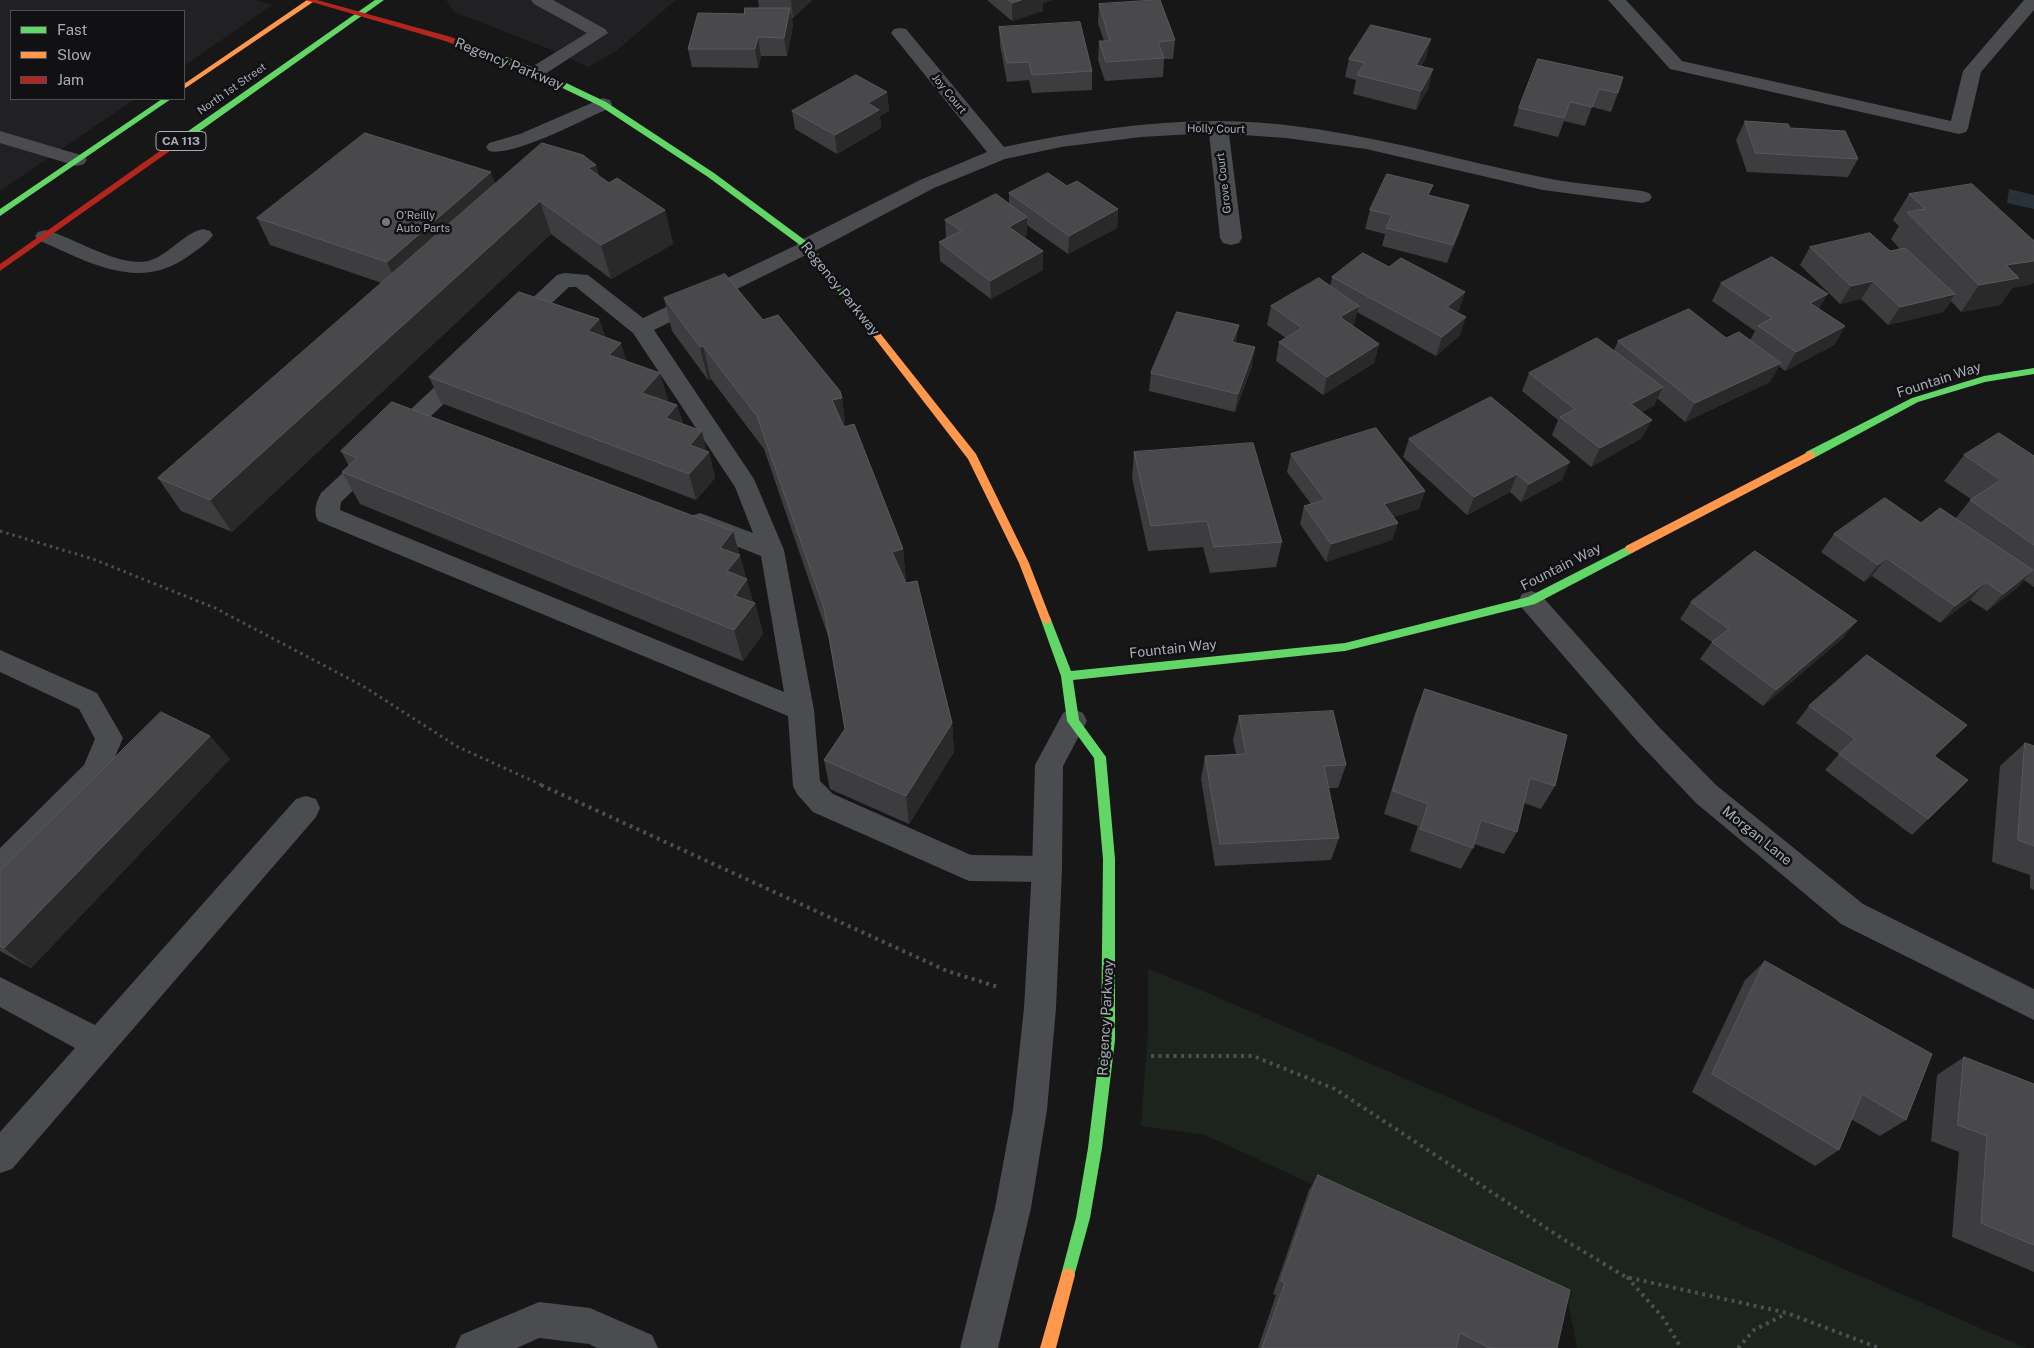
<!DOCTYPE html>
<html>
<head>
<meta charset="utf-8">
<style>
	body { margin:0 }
	#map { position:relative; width:2034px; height:1348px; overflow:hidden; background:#171717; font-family:"Public Sans",sans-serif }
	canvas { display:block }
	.legend { position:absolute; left:10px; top:10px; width:175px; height:90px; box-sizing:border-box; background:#111113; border:1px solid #4d4f55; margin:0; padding:6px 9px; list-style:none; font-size:15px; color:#a8adb8 }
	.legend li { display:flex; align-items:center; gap:10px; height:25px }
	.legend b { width:25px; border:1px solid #4d4f55 }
</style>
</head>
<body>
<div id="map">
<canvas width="2034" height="1348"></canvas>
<ul class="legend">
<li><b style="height:6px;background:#63d668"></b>Fast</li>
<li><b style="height:6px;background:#ff974d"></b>Slow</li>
<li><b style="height:6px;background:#b3261e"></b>Jam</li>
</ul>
</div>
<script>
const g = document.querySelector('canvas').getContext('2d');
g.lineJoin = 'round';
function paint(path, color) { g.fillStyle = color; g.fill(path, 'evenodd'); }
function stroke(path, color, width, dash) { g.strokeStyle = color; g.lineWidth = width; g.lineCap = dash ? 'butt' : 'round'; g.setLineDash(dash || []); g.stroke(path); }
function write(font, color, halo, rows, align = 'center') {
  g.font = font + ' "Public Sans",sans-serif'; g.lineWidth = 5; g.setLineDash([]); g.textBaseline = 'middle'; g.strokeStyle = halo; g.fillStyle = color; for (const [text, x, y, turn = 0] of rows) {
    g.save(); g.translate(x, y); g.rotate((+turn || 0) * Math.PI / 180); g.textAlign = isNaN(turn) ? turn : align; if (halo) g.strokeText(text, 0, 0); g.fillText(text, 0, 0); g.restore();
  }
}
paint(new Path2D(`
	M 0,0 L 255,0 L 272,5 L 184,66 L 184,11 L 11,11 L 11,99 L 135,99 L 0,191 Z
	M 446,0 L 676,0 L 616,51 L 588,67 L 552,50 L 454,12 Z`), '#212123');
paint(new Path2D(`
	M 1148,969 L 1210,994 L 2026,1348 L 1577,1348 L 1568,1302 L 1205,1135 L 1141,1126 L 1148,1031 Z`), '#1d241e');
paint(new Path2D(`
	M 2009,189 L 2034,195 L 2034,209 L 2007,203 Z`), '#2a3239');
stroke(new Path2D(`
	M 0,531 L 93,559 L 215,608 L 363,686 L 458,747 L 544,786`), '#4d4e52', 3, [2.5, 4]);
stroke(new Path2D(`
	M 541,785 L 947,971 L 998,987
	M 1151,1056 L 1253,1056 L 1335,1089 L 1566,1241 L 1626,1277 L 1787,1313 L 1879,1348
	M 1627,1277 L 1664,1319 L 1681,1348
	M 1738,1348 L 1754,1330 L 1786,1314`), '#4d4e52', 4, [3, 4.5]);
paint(new Path2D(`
	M 531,0 L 553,0 L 605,29 L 608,33 L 542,76 L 530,76 L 527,72 L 530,68 L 587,33 L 534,4 Z
	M 1608,0 L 1626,0 L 1682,61 L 1951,121 L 1963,71 L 2024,0 L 2034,0 L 2034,10 L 1981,72 L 1968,128 L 1966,132 L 1959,134 L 1670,69 Z
	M 603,98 L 610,100 L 612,104 L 610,108 C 584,119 514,157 489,151 L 486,147 L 489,143 L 520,134 Z
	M 0,131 L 84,156 L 87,160 L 84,164 L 77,166 L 0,143 Z
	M 203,229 L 210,231 L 213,235 C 208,243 198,249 190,255 C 139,293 89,262 38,240 L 35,236 L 38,232 L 45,230 C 75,237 124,272 154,259 C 172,251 185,233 203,229 Z
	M 807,240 L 814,241 L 817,246 L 814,251 L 654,330 L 754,479 L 784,550 L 814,710 L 820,781 L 833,794 L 971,855 L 1047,856 L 1057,860 L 1061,869 L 1057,878 L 1047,882 L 969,881 L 813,812 L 797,794 L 793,786 L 788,716 L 318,521 C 313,512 316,502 321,493 L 456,367 L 464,364 L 472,367 L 475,372 L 472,377 L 341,502 L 340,510 L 784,692 L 761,556 L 691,528 L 688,522 L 691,516 L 700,513 L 753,533 L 735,487 L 633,333 L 576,287 L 569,287 L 524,329 L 516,331 L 508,329 L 505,324 L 557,275 L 564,273 L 588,275 L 643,318 Z
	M 0,650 L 97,693 L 123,738 L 105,780 L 10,876 L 0,880 L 0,848 L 84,765 L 95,739 L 79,709 L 0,672 Z
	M 306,796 L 316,799 L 320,808 L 316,817 L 12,1169 L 0,1173 L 0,1132 L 75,1048 L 0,1007 L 0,977 L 95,1025 L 296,799 Z`), '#4b4c50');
paint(new Path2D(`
	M 900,28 L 906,29 L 1004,147 C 1074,132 1146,121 1217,121 C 1328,121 1434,155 1541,177 C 1574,184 1609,186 1642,191 L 1649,193 L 1652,197 L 1649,201 L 1642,203 L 1543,190 L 1366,149 L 1286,138 L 1229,134 L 1242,238 L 1239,243 L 1231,245 L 1223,243 L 1220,238 L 1209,133 L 1141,137 L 1061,147 L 1005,159 L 934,188 L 815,251 L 807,253 L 799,251 L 796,246 L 799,241 L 920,180 L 987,152 L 891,33 L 894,29 Z
	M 1531,591 L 1540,594 L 1658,726 L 1716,785 L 1863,904 L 2034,989 L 2034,1020 L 1841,924 L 1696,803 L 1638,742 L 1522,608 L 1518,601 L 1522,594 Z
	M 1073,709 L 1083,713 L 1087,721 L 1063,766 L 1062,869 L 1056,1008 L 1047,1110 L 1031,1208 L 998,1348 L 960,1348 L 995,1208 L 1013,1110 L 1024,1008 L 1032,869 L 1035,765 L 1063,713 Z
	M 539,1302 L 590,1308 L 652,1335 L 658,1348 L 597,1348 L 589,1344 L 539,1338 L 517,1348 L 455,1348 L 461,1335 Z`), '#4b4c50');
paint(new Path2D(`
	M 375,0 L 384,0 L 190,138 L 184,138 L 184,134 Z
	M 500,57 L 506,57 L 539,70 L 606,102 L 714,173 L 810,244 L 872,323 L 872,327 L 866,327 L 804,248 L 708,177 L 600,106 L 533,74 L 500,61 Z
	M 162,99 L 171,99 L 0,216 L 0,209 Z
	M 2034,368 L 2034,374 L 1985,382 L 1918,402 L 1814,458 L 1806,458 L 1805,455 L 1806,452 L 1912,398 L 1984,376 Z
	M 1630,545 L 1634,546 L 1635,549 L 1634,552 L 1535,604 L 1345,651 L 1073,680 L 1079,720 L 1106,757 L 1115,859 L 1115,1040 L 1102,1148 L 1090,1218 L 1073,1280 L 1068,1282 L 1063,1280 L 1061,1275 L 1076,1218 L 1088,1148 L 1101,1040 L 1103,859 L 1094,758 L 1067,721 L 1061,676 L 1041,620 L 1042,617 L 1050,617 L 1071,671 L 1345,643 L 1528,597 Z`), '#63d668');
paint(new Path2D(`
	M 307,0 L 316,0 L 184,89 L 184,84 Z
	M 869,322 L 872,323 L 976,454 L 1029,563 L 1051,620 L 1050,623 L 1046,624 L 1041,620 L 1019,563 L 968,459 L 866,327 L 866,323 Z
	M 1810,451 L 1814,452 L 1815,455 L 1814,458 L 1634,552 L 1630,553 L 1625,549 L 1626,546 Z
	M 1068,1268 L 1073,1270 L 1075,1275 L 1056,1348 L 1040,1348 L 1061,1275 L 1063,1270 Z`), '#ff974d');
paint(new Path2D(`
	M 305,0 L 317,0 L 451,37 L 507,59 L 500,61 L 445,41 Z
	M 184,134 L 191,136 L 0,271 L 0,264 Z`), '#b3261e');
paint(new Path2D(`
	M 757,0 L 812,0 L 793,18 L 792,18 L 793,26 L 787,56 L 761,56 L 758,68 L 692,67 L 688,49 L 744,14 L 759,8 L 758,0 Z
	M 987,0 L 1052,0 L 1043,3 L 1043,11 L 1012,21 Z
	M 1099,4 L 1175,40 L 1173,59 L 1164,59 L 1163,77 L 1105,81 L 1098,60 L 1099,41 L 1104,41 L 1098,23 Z
	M 999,27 L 1092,71 L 1092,90 L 1032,93 L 1029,80 L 1007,82 L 1000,45 Z
	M 1426,58 L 1421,66 L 1429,87 L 1416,110 L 1353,94 L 1356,80 L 1345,77 L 1349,59 Z
	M 1538,59 L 1618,93 L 1611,112 L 1592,107 L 1585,126 L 1564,121 L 1558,137 L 1513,126 L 1519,108 Z
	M 887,92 L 889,111 L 880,116 L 881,128 L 837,154 L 795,129 L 792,111 Z
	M 1745,121 L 1790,128 L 1858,159 L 1848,177 L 1747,172 L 1736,140 Z
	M 596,165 L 599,176 L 609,183 L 665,210 L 673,244 L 611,279 L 551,234 L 232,532 L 181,511 L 158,478 L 382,283 L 270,245 L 257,218 L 495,184 Z
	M 1067,186 L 1118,209 L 1117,228 L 1068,254 L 1027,225 L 1027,235 L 1024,237 L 1043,251 L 1043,270 L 991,299 L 940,261 L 939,242 L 946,239 L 945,220 L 1009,204 L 1009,193 Z
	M 1909,194 L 2034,241 L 2034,282 L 2032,284 L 2012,288 L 2000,305 L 1961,312 L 1951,301 L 1943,312 L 1888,325 L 1861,299 L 1840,304 L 1800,265 L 1810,247 L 1890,251 L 1900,249 L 1891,239 L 1899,226 L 1893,220 Z
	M 1430,195 L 1463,224 L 1447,263 L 1382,246 L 1385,234 L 1365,229 L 1370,210 Z
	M 1389,267 L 1465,292 L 1459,310 L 1457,312 L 1460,335 L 1436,356 L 1357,312 L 1354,324 L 1352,325 L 1379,344 L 1374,363 L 1323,395 L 1276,361 L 1279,342 L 1286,338 L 1267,325 L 1271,306 L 1330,287 L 1332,277 Z
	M 1721,283 L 1819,309 L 1845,326 L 1834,345 L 1785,371 L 1779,366 L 1770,382 L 1685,422 L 1657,398 L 1654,406 L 1641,412 L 1642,438 L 1591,467 L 1552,435 L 1558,420 L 1522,391 L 1529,373 L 1614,350 L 1618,341 L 1726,338 L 1750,340 L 1755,331 L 1712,301 Z
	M 664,298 L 763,320 L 842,398 L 845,426 L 903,549 L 906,581 L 905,581 L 952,723 L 954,752 L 909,824 L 830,789 L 824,760 L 845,729 L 829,639 L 764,449 L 711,379 L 708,380 L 672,331 Z
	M 599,319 L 605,337 L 627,361 L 668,399 L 666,401 L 677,405 L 683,424 L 707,451 L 709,452 L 715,478 L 696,500 L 441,403 L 429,377 Z
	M 1236,343 L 1252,366 L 1235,412 L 1149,391 L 1151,373 Z
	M 1409,439 L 1562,480 L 1521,502 L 1510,492 L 1467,515 L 1403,457 Z
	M 341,451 L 733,531 L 746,578 L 753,602 L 755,603 L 763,634 L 743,661 L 360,504 L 342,472 L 349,466 Z
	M 1134,452 L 1282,542 L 1276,567 L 1210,573 L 1203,547 L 1148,551 L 1132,478 Z
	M 1291,454 L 1425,491 L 1419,509 L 1393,517 L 1398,523 L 1392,540 L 1326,562 L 1300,524 L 1304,506 L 1311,504 L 1287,472 Z
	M 1964,455 L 2034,456 L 2034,587 L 2024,580 L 2017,588 L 1987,611 L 1970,600 L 1940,623 L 1872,576 L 1864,582 L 1821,552 L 1834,534 L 1955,519 L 1971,499 L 1944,481 Z
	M 1691,602 L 1843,638 L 1763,706 L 1700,659 L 1712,642 L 1680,619 Z
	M 1425,689 L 1555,786 L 1541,809 L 1524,803 L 1517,832 L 1504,854 L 1474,844 L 1473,848 L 1461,869 L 1410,851 L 1418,826 L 1384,814 L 1415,713 Z
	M 1809,706 L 1967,725 L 1935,756 L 1968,780 L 1912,835 L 1825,770 L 1839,754 L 1796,723 Z
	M 1239,716 L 1346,765 L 1338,788 L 1328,788 L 1339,838 L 1331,860 L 1215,866 L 1201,779 L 1205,756 L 1236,754 L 1233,740 Z
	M 210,736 L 230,759 L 31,968 L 0,951 L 0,871 Z
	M 2025,743 L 2034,746 L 2034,890 L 2030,888 L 2030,875 L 1992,862 L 2000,766 Z
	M 1765,961 L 1906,1120 L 1880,1136 L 1851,1119 L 1839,1150 L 1815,1166 L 1692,1092 L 1745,980 Z
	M 1964,1057 L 2034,1084 L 2034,1272 L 1952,1237 L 1959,1152 L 1931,1141 L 1937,1075 Z
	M 1318,1175 L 1557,1348 L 1258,1348 L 1276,1295 L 1273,1294 L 1309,1190 Z`), '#3d3d3f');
paint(new Path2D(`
	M 791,0 L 812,0 L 793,18 Z
	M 1021,0 L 1052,0 L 1043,3 L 1043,11 L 1012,21 L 1012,3 Z
	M 790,8 L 793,26 L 787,56 L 784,38 Z
	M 758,37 L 761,56 L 758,68 L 755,49 Z
	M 1431,39 L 1426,58 L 1411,83 L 1416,65 Z
	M 1433,69 L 1429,87 L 1416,110 L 1421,91 Z
	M 887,92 L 889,111 L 880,116 L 881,128 L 837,154 L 835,135 L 868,103 Z
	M 596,165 L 606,198 L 588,168 Z
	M 491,172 L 500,198 L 399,289 L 387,262 Z
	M 540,201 L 551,234 L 232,532 L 210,500 Z
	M 1469,205 L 1463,224 L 1447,263 L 1453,245 Z
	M 1118,209 L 1117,228 L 1068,254 L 1069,236 Z
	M 665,210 L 673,244 L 611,279 L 601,245 Z
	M 1027,217 L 1027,235 L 1009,245 L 1009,227 Z
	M 1043,251 L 1043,270 L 991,299 L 990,281 Z
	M 2034,261 L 2034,282 L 2032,284 L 2012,288 L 2000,305 L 1961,312 L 1979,285 L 2006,265 Z
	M 1873,281 L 1861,299 L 1840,304 L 1851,286 Z
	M 1465,292 L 1459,310 L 1441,325 L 1447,307 Z
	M 1828,294 L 1817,312 L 1810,303 Z
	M 1955,294 L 1943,312 L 1888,325 L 1900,307 Z
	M 1359,306 L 1354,324 L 1335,336 L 1340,317 Z
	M 1466,317 L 1460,335 L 1436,356 L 1442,337 Z
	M 599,319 L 607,345 L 588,331 Z
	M 1239,325 L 1236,344 L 1232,342 Z
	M 1845,326 L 1834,345 L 1785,371 L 1796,352 Z
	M 621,343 L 629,369 L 609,355 Z
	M 1379,344 L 1374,363 L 1323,395 L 1327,377 Z
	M 703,346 L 711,379 L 708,380 L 700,347 Z
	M 1255,347 L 1252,366 L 1235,412 L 1238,394 Z
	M 1781,363 L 1770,382 L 1685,422 L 1695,403 Z
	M 660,373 L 668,399 L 649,419 L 642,393 Z
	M 1663,387 L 1654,406 L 1622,423 L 1631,404 Z
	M 842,398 L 846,431 L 832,400 Z
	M 677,405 L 684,431 L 666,418 Z
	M 1652,420 L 1642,438 L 1591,467 L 1600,448 Z
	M 702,431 L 707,453 L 709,452 L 715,478 L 696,500 L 689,474 L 690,445 Z
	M 1570,462 L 1562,480 L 1521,502 L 1529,484 Z
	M 1517,474 L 1510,492 L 1467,515 L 1474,497 Z
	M 1425,491 L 1419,509 L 1378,522 L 1384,504 Z
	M 1398,523 L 1392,540 L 1326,562 L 1331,544 Z
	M 733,531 L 746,580 L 747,579 L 754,605 L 755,603 L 763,634 L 743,661 L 734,630 L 720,548 Z
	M 903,549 L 906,581 L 895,583 L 892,552 Z
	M 1886,558 L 1872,576 L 1864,582 L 1878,565 Z
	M 2033,570 L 2017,588 L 1987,611 L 2003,594 Z
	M 1986,582 L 1970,600 L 1940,623 L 1955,606 Z
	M 1857,621 L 1843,638 L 1763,706 L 1776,690 Z
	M 952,723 L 954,752 L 909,824 L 906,796 Z
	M 1967,725 L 1951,741 L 1919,772 L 1934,756 Z
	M 210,736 L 230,759 L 31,968 L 4,948 Z`), '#29292a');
const building = new Path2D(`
	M 1009,0 L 1021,0 L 1012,3 Z
	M 1160,0 L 1175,40 L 1158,42 L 1164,58 L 1106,62 L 1099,41 L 1110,41 L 1099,4 Z
	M 745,8 L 790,8 L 784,38 L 758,37 L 755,49 L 688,49 L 698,13 L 744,14 Z
	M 1080,22 L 1092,71 L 1032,75 L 1029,62 L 1007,63 L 999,27 Z
	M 1371,25 L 1431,39 L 1416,65 L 1433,69 L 1421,91 L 1357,75 L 1365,63 L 1349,59 Z
	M 1538,59 L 1623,77 L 1618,93 L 1599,89 L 1592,107 L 1570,102 L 1564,118 L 1519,108 Z
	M 856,75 L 887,92 L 868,103 L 879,110 L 835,135 L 792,111 Z
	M 1745,121 L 1788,124 L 1790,128 L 1845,131 L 1858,159 L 1756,153 Z
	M 365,133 L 491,172 L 387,262 L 257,218 Z
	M 542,143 L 583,155 L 596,165 L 588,168 L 609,183 L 617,178 L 665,210 L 601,245 L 540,201 L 210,500 L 158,478 Z
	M 1048,173 L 1067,186 L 1077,181 L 1118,209 L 1069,236 L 1009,193 Z
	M 1387,174 L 1433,185 L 1428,195 L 1469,205 L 1453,245 L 1386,228 L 1392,215 L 1370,210 Z
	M 1972,184 L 2034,241 L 2034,261 L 2006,265 L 2019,278 L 1979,285 L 1907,212 L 1925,209 L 1909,194 Z
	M 996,194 L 1027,217 L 1009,227 L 1043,251 L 990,281 L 939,242 L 961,231 L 945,220 Z
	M 1870,233 L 1890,251 L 1905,248 L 1955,294 L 1900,307 L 1873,281 L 1851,286 L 1810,247 Z
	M 1363,253 L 1389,267 L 1401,258 L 1465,292 L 1447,307 L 1466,317 L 1442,337 L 1332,277 Z
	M 1772,257 L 1828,294 L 1810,303 L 1845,326 L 1796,352 L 1758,326 L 1772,318 L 1721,283 Z
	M 725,274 L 763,320 L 778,315 L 840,391 L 842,398 L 832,400 L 844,427 L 854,424 L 903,549 L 892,552 L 906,583 L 917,581 L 952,723 L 906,796 L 824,760 L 845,729 L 824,608 L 757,416 L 703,346 L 700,347 L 664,298 Z
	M 1319,278 L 1359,306 L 1340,317 L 1379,344 L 1327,377 L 1279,342 L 1302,328 L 1271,306 Z
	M 519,292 L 599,319 L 588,331 L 621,343 L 609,355 L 660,373 L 642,393 L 677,405 L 666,418 L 702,431 L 690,445 L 709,452 L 689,474 L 429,377 Z
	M 1689,309 L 1726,338 L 1739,332 L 1781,363 L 1695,403 L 1618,341 Z
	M 1177,312 L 1239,325 L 1232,342 L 1255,347 L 1238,394 L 1151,373 Z
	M 1597,338 L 1663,387 L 1631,404 L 1652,420 L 1600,448 L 1560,417 L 1575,409 L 1529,373 Z
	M 1491,397 L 1570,462 L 1529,484 L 1517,474 L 1474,497 L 1409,439 Z
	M 392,402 L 733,531 L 720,548 L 740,555 L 727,571 L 747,579 L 735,596 L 755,603 L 734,630 L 342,472 L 357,458 L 341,451 Z
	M 1376,428 L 1425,491 L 1384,504 L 1398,523 L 1331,544 L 1304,506 L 1325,500 L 1291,454 Z
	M 1999,433 L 2034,456 L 2034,545 L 1970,500 L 2001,480 L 1964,455 Z
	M 1253,443 L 1282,542 L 1214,547 L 1207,521 L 1151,526 L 1134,452 Z
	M 1885,498 L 1921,523 L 1940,508 L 2033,570 L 2003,594 L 1986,582 L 1955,606 L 1886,558 L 1878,565 L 1834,534 Z
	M 1755,551 L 1857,621 L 1776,690 L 1712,642 L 1729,629 L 1691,602 Z
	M 1867,655 L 1967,725 L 1934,756 L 1968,780 L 1928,819 L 1839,754 L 1855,739 L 1809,706 Z
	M 1425,689 L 1567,735 L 1555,786 L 1530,778 L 1517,832 L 1481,820 L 1473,848 L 1420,829 L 1428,804 L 1393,791 Z
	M 1333,711 L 1346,765 L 1324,766 L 1339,838 L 1220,844 L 1205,756 L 1246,754 L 1239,716 Z
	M 161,712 L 210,736 L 4,948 L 0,946 L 0,871 Z
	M 2025,743 L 2034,746 L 2034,846 L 2018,840 Z
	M 1765,961 L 1932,1054 L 1906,1120 L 1862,1094 L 1839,1150 L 1712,1074 Z
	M 1964,1057 L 2034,1084 L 2034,1245 L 1981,1223 L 1987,1136 L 1958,1125 Z
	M 1318,1175 L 1570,1290 L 1557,1348 L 1490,1348 L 1460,1333 L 1456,1348 L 1262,1348 L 1285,1283 L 1281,1281 Z`);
paint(building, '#49494c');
stroke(building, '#58595d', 1);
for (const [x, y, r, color] of [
	[386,222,5,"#757880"]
]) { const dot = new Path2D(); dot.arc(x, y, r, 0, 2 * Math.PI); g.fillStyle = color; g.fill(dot); stroke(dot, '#111113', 2); }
write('11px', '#a8adb8', '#111113', [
	["North 1st Street",232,89,-35],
	["Joy Court",949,94,51],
	["Holly Court",1216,129,1],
	["Grove Court",1224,183,-97]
]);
write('11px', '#a8adb8', '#111113', [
	["O'Reilly",396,216],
	["Auto Parts",396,229]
], 'left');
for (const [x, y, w] of [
	[181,141,50]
]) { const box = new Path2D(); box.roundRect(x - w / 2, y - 9.5, w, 19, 4); g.fillStyle = '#111113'; g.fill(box); stroke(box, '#a8adb8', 1); }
write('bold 12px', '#a8adb8', null, [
	["CA 113",181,141]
]);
write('14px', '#a8adb8', '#111113', [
	["Regency Parkway",509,64,22],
	["Regency Parkway",840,289,51],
	["Fountain Way",1939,380,-18],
	["Fountain Way",1561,567,-27],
	["Fountain Way",1173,649,-6],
	["Morgan Lane",1757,836,39],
	["Regency Parkway",1106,1018,-87]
]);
</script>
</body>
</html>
